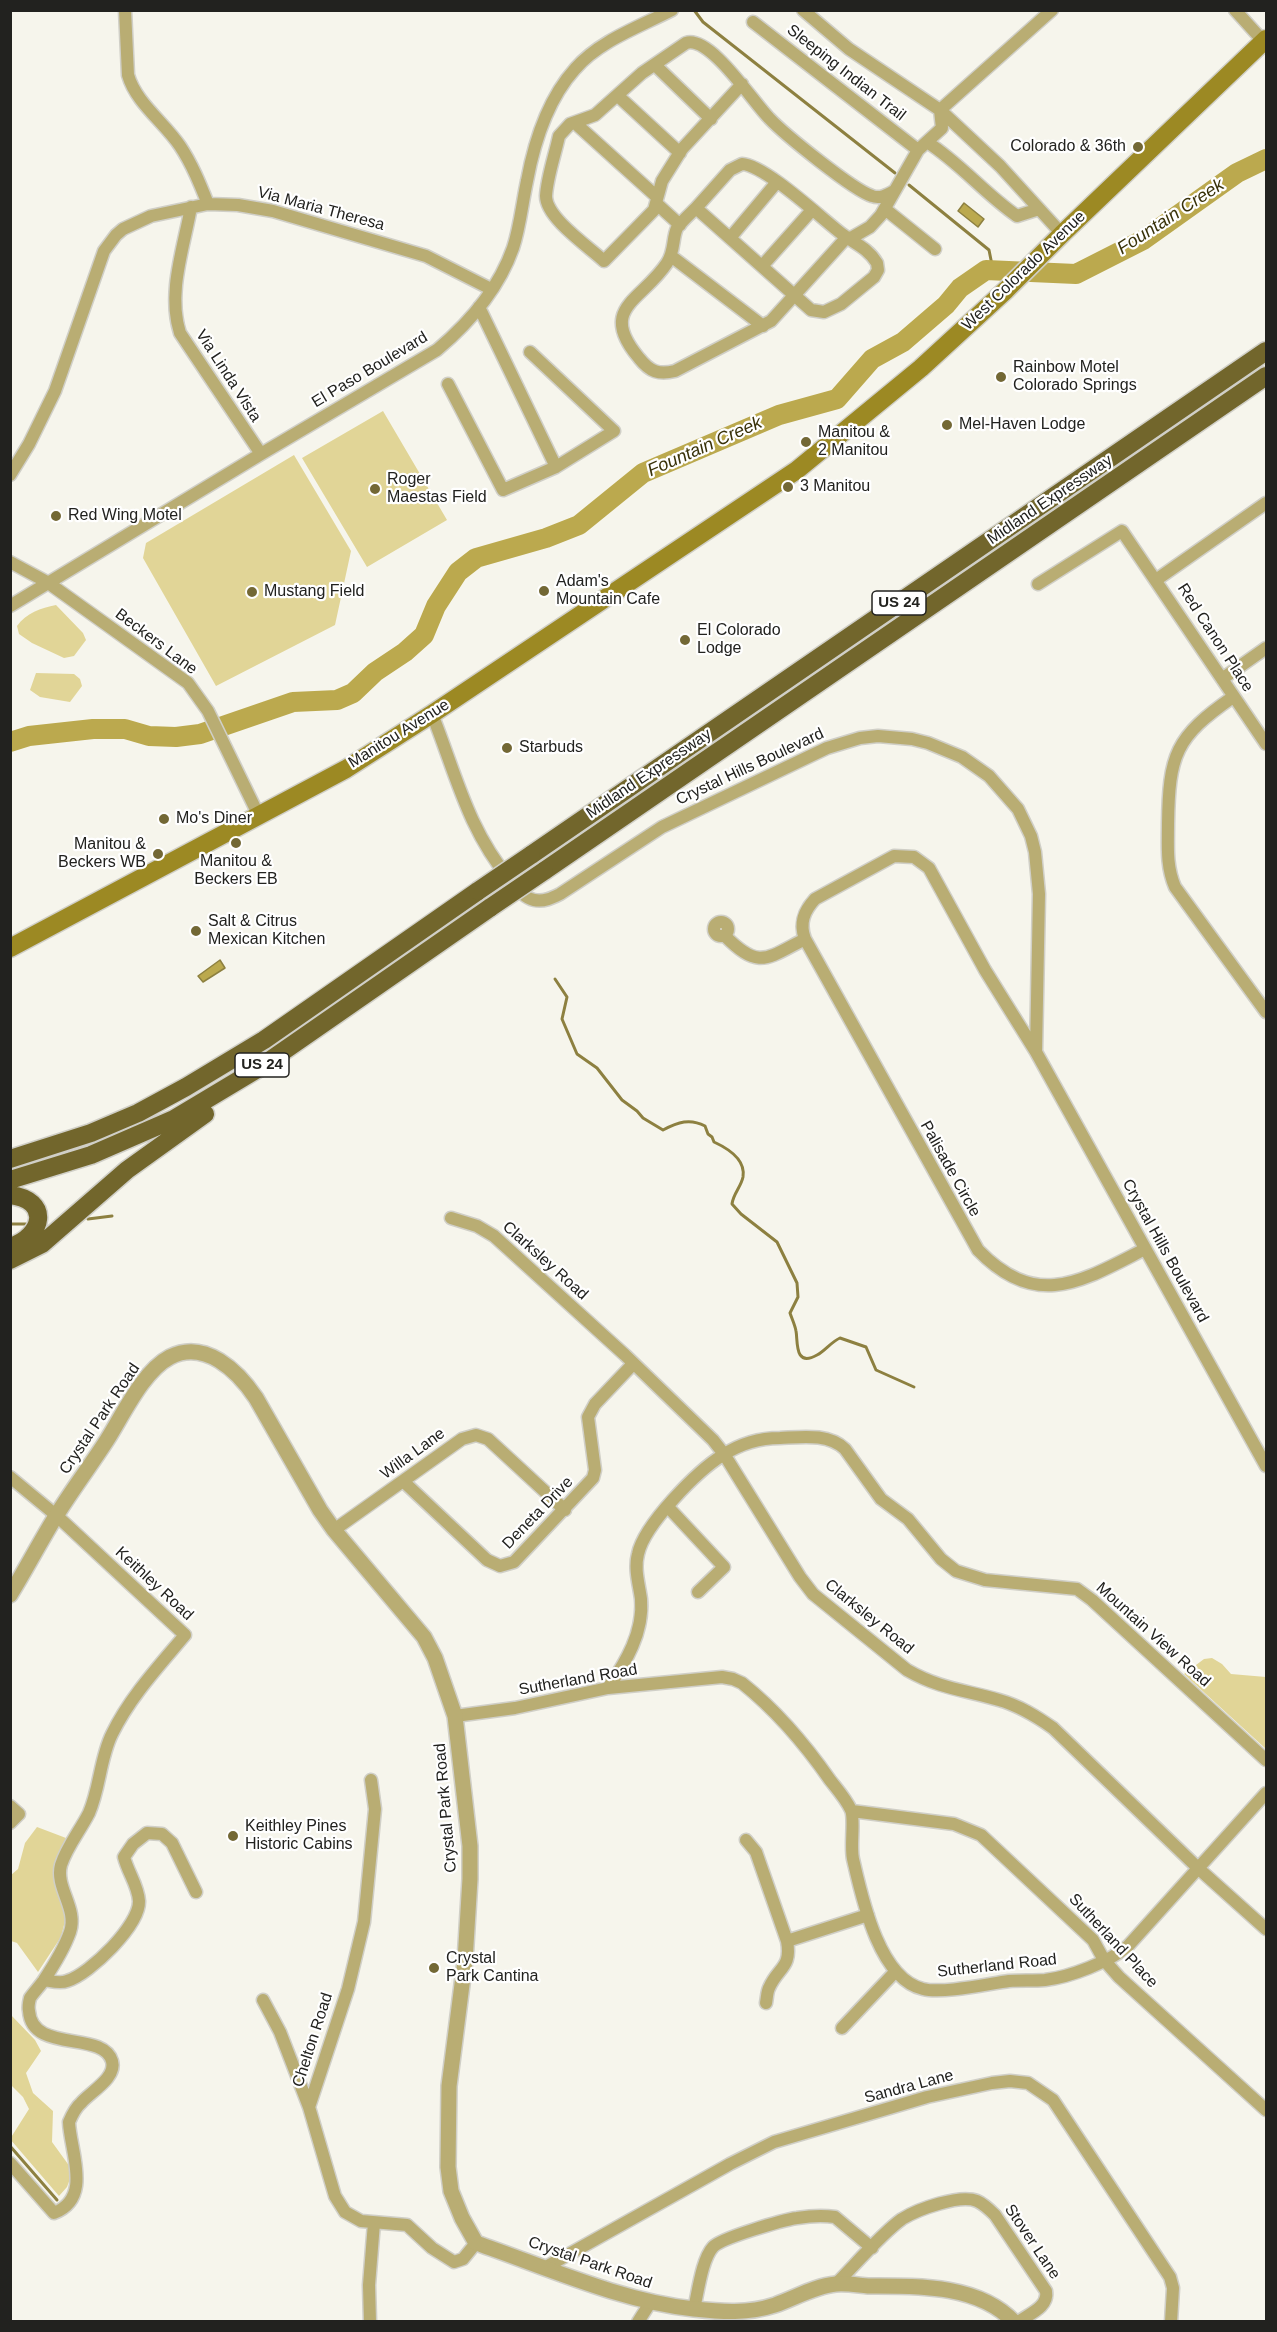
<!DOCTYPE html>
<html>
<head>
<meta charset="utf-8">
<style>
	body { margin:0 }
	#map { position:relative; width:1277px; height:2332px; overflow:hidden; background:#f6f5ec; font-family:Helvetica,sans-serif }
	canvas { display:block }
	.frame { position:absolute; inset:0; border:12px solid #22221f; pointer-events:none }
</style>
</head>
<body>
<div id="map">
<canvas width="1277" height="2332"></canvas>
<div class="frame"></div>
</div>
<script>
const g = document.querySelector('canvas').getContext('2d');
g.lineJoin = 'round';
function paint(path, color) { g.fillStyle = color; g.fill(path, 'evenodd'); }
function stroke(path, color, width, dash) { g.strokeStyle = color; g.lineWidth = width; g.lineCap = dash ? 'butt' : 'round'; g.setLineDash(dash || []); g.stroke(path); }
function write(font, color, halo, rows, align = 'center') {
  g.font = font + ' Helvetica,sans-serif'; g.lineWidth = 4.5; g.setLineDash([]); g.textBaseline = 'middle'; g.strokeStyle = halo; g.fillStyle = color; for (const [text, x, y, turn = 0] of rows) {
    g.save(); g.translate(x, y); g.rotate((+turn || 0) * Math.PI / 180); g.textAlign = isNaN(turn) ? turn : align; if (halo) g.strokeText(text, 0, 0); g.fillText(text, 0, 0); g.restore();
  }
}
paint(new Path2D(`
	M 383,411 L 447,520 L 367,567 L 302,458 Z
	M 294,455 L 351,551 L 335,625 L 216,686 L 143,558 L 146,543 Z
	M 56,605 L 83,633 L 86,640 L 74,656 L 64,658 L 32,643 L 19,634 L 17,626 C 26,613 41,608 56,605 Z
	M 36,673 L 74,674 L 80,679 L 82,686 L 70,702 L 40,697 L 30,690 Z
	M 1212,1658 L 1222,1664 L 1231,1674 L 1266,1677 L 1266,1749 L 1184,1674 L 1204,1659 Z
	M 37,1827 L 66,1838 L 57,1859 L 66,1917 L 61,1937 L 38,1972 L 17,1943 L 11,1941 L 11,1875 L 18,1869 L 25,1843 Z
	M 11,2015 L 35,2040 L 41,2051 L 26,2073 L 33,2093 L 53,2111 L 52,2142 L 73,2171 L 67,2187 L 59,2196 L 10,2139 L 29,2109 L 23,2097 L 11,2085 Z`), '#e1d597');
const water = new Path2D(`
	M 964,203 L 984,219 L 978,227 L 958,211 Z
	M 220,960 L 225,968 L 203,982 L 198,976 Z`);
paint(water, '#bba94e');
stroke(water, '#8d8040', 1.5);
stroke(new Path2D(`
	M 694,10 L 703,22 L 895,173
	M 909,185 L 989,250 L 993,270
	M 555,979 L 567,997 L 562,1019 L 577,1054 L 597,1068 L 622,1100 L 637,1111 L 643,1118 L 663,1130 C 678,1122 690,1118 705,1126 L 708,1134 L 712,1137 L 714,1142 C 727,1148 746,1159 743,1177 C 741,1187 733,1194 732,1204 L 741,1214 L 777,1242 L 797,1283 L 798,1297 L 790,1313 C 792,1319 795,1325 796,1331 C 798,1341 794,1368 817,1355 C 825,1351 831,1342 840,1338 L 866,1347 L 876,1370 L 914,1387
	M 88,1219 L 112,1216
	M 10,1224 L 26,1224
	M 10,2146 L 57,2200`), '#8d8040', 3);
stroke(new Path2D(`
	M 10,742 L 29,736 L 93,729 L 125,729 L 149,736 L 176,737 L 200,734 L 293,702 L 337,700 L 353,693 L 375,672 L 405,652 L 424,635 L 436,606 L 458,572 L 476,558 L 546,538 L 579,525 L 643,473 L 779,415 L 837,399 L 872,359 L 903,342 L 946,305 L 960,288 L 986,270 L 1076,274 L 1143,240 L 1237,173 L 1266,159`), '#bba94e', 20);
const minor = new Path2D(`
	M 125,10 L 128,75 C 136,103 164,122 180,146 C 192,164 200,184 208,204
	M 803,10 L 849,49 L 940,110 L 1000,166 L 1062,234
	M 1235,10 L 1264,42
	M 753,22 L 918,150
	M 655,65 L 711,119
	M 742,84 L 682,149 L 662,181 L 654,210 L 604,261 C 589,247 546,218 546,196 C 547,177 555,155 559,136 L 570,124 L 595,115 L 642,73 L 686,43 C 710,35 753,102 769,118 C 784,134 853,190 872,196 C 880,199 887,195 894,191
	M 618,96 L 680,153
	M 940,110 L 1052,10
	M 575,123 L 657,197
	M 927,142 C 960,163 985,194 1017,216 L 1039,209
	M 742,164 C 765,165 821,218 842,234 C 854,243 868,248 877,263 L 878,270 L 874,277 L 841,304 L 824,312 L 811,310 L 696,208 L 730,170 Z
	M 657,204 L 680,225
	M 191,207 C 184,247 167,293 180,333 L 261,454
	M 696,208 C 690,214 682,221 677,228 C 672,239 675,251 667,263 C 642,301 597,308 639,358 C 650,372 659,375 675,371 L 771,321 L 847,237
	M 885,209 L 935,249
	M 730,238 L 777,182
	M 851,238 L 870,227 L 881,215 L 918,150 L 942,128 L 940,110
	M 671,256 L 763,326
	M 763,265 L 812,210
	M 479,307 L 556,467
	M 448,384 L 503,490 L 556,467 L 614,431 L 530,352
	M 10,475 L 29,444 L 55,391 L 104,251 L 116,235 L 123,229 L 151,216 L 208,204 L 238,205 L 273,211 L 426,256 L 491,289
	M 10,562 L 47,582 L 188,683 L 208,711 L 259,816
	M 1156,580 L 1266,503
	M 1038,584 L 1122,531 L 1266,744
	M 10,606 L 261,454 L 437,350 C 469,323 499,288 513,248 C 520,227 522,204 527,181 C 534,143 548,99 575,69 C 599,41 639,27 672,10
	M 1222,679 L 1266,648
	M 1233,697 C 1175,737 1169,755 1168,824 C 1168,846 1166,866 1175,887 L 1266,1012
	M 432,714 C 456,774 467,828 510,880 C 516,887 524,898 534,900 C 544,902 552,898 560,894 L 662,827 L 827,748 L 860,738 L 878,736 L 912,739 L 928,743 L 962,757 L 989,776 L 1018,809 L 1031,836 L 1035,852 L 1039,894 L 1036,1052
	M714 929a7 7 0 1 1 14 0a7 7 0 1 1-14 0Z
	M 725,936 C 759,970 766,959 805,939
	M 451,1218 L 477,1226 L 494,1236 L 625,1355 L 713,1440 L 724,1454 L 800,1577 L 813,1594 L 907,1670 C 940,1689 965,1690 999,1700 C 1020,1706 1036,1716 1053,1728 L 1199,1869 L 1266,1929
	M 1145,1249 C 1082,1281 1037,1311 978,1250 L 805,939 C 799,923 804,911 815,899 L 894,856 L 914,857 L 929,868 L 985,970 L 1036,1052 L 1266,1466
	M 10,1477 L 57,1516 L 185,1635 C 159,1666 130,1697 112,1734 C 100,1758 100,1788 89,1813 C 80,1831 67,1846 61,1865 C 55,1888 78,1908 70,1932 C 64,1949 54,1965 44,1980 C 40,1986 34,1992 30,1998 C 29,2002 28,2007 29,2011 C 32,2054 103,2030 112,2061 C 117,2078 90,2092 81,2103 C 75,2108 72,2115 69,2122 C 70,2151 93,2198 54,2213 L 10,2163
	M 404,1482 L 487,1560 L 500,1566 L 514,1562 L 593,1478 L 595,1470 L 588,1417 L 595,1404 L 633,1364
	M 668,1507 L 724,1567 L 698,1592
	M 334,1530 L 462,1439 L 476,1435 L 488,1439 L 565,1510
	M 608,1688 C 626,1662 644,1632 641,1599 C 639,1584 634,1569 638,1554 C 644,1525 697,1471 723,1455 C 740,1444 760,1438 780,1438 C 802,1437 828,1433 845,1449 L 881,1499 L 908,1519 L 941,1559 L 956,1571 L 985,1580 L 1077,1589 L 1092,1600 L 1266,1760
	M 455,1716 L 515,1708 L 608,1688 L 722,1677 L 733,1679 L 742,1683 C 777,1711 805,1744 830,1780 C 837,1789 846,1799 851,1810 C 855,1819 850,1846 853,1859 C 862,1898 879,1979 923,1989 C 943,1994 987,1984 1009,1981 C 1021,1980 1033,1981 1045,1980 C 1070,1977 1109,1962 1128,1946 L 1266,1793
	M 371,1780 L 375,1809 L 364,1922 L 348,1989 L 309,2107 L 335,2196 L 345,2212 L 361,2221 L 407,2225 L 432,2248 L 454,2262 L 463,2259 L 476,2243
	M 10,1806 L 19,1814 L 10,1823
	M 852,1811 L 954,1824 L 981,1835 L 1093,1940 L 1104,1960 L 1119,1977 L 1266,2110
	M 746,1840 L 756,1852 L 787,1941 C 792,1968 778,1967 769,1988 C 767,1992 767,1998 766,2003
	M 787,1941 L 868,1915
	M 44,1980 C 51,1981 60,1984 67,1981 C 90,1974 140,1925 139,1901 C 138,1885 128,1873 124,1857 L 133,1844 L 147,1833 L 162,1834 L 172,1843 L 196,1892
	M 263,2000 L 280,2032 L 309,2107
	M 842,2028 L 895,1972
	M 546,2267 L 730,2164 L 774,2142 L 927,2097 L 992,2083 L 1010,2081 L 1028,2083 L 1053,2100 L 1170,2277 L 1173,2288 L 1171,2322
	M 836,2284 C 854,2266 882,2233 902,2219 C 918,2209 960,2194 977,2201 C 984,2204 990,2210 995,2215 L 1046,2291 C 1049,2307 1029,2314 1018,2322
	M 694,2309 C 698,2292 702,2259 713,2247 C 721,2238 783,2220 797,2218 C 809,2216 823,2215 835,2217 L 872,2248
	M 370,2322 L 369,2285 L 374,2223
	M 638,2322 L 650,2303`);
const tertiary = new Path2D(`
	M 10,1595 C 26,1569 40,1542 56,1516 C 72,1490 91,1465 107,1440 C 123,1415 143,1371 170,1357 C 205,1339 238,1371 256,1398 L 320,1510 L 334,1530 L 424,1637 L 435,1658 L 455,1716 L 470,1846 L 470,1879 L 465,1961 L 449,2086 L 448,2167 L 451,2191 L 462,2218 L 476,2243 C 546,2267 620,2301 694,2309 C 722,2312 748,2314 775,2305 C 795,2298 815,2286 836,2284 C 846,2283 857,2285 868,2286 C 916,2286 978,2284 1014,2322`);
const secondary = new Path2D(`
	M 10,948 L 346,769 L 432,714 L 797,470 L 921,368 L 1006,290 L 1062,234 L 1266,39`);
const trunk = new Path2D(`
	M 531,855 L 1266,351
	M 544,871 L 1266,376
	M 10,1159 L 91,1133 L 138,1113 L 186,1087 L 264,1040 L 478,891
	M 10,1180 L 91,1155 L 174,1119 L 259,1068 L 491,907
	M 10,1195 C 51,1200 44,1236 10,1247
	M 10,1260 L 42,1244 L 127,1170 L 205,1114`);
stroke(minor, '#d0cfc7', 15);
stroke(tertiary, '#d0cfc7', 18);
stroke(secondary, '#d0cfc7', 21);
stroke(trunk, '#d0cfc7', 21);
stroke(minor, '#b9ad73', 12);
stroke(tertiary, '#b9ad73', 15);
stroke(secondary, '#9c8923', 18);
stroke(trunk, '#72662c', 18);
const trunkBridge = new Path2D(`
	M 478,891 L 531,855
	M 491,907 L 544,871`);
stroke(trunkBridge, '#d0cfc7', 21, []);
stroke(trunkBridge, '#72662c', 18);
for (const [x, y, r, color] of [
	[1138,147,6,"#736835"],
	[1001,377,6,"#736835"],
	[947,425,6,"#736835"],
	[806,442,6,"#736835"],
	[788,487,6,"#736835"],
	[375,489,6,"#736835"],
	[56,516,6,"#736835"],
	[544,591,6,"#736835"],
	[252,592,6,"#736835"],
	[685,640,6,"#736835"],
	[507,748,6,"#736835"],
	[164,819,6,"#736835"],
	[236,843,6,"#736835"],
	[158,854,6,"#736835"],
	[196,931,6,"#736835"],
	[233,1836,6,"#736835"],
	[434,1968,6,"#736835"]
]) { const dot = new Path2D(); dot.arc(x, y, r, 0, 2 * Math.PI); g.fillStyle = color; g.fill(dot); stroke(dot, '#fff', 2); }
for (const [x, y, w] of [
	[899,603,54],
	[262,1065,54]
]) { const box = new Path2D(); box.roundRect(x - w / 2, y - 12, w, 24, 4.5); g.fillStyle = '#fff'; g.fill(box); stroke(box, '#22221f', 1.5); }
write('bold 15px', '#22221f', null, [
	["US 24",899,603],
	["US 24",262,1065]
]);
write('16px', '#22221f', '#fff', [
	["Sleeping Indian Trail",846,73,38],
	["Via Maria Theresa",321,209,15],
	["West Colorado Avenue",1024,271,-44],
	["El Paso Boulevard",370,370,-31],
	["Via Linda Vista",228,376,57],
	["Midland Expressway",1050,500,-34],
	["Red Canon Place",1215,638,57],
	["Beckers Lane",156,642,37],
	["Manitou Avenue",399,734,-32],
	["Crystal Hills Boulevard",750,767,-25],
	["Midland Expressway",649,774,-34],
	["Palisade Circle",950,1169,61],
	["Crystal Hills Boulevard",1165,1251,61],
	["Clarksley Road",545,1261,42],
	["Crystal Park Road",100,1419,-56],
	["Willa Lane",413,1454,-36],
	["Deneta Drive",538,1513,-46],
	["Keithley Road",154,1584,43],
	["Clarksley Road",869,1617,39],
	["Mountain View Road",1153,1635,42],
	["Sutherland Road",578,1680,-10],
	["Crystal Park Road",446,1808,-95],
	["Sutherland Place",1113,1941,47],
	["Sutherland Road",997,1966,-6],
	["Chelton Road",313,2040,-72],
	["Sandra Lane",909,2087,-15],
	["Stover Lane",1032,2242,56],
	["Crystal Park Road",590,2263,19]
]);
write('16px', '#22221f', '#fff', [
	["Colorado & 36th",1126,147,"right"],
	["Rainbow Motel",1013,368],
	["Colorado Springs",1013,386],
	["Mel-Haven Lodge",959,425],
	["Manitou &",818,433],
	["2 Manitou",818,451],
	["Roger",387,480],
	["Maestas Field",387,498],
	["3 Manitou",800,487],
	["Red Wing Motel",68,516],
	["Adam's",556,582],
	["Mountain Cafe",556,600],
	["Mustang Field",264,592],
	["El Colorado",697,631],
	["Lodge",697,649],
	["Starbuds",519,748],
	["Mo's Diner",176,819],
	["Manitou &",146,845,"right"],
	["Beckers WB",146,863,"right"],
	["Manitou &",236,862,"center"],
	["Beckers EB",236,880,"center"],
	["Salt & Citrus",208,922],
	["Mexican Kitchen",208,940],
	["Keithley Pines",245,1827],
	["Historic Cabins",245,1845],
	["Crystal",446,1959],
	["Park Cantina",446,1977]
], 'left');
write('italic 18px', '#393209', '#fff', [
	["Fountain Creek",1171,217,-33],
	["Fountain Creek",705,447,-24]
]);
</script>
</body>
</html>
